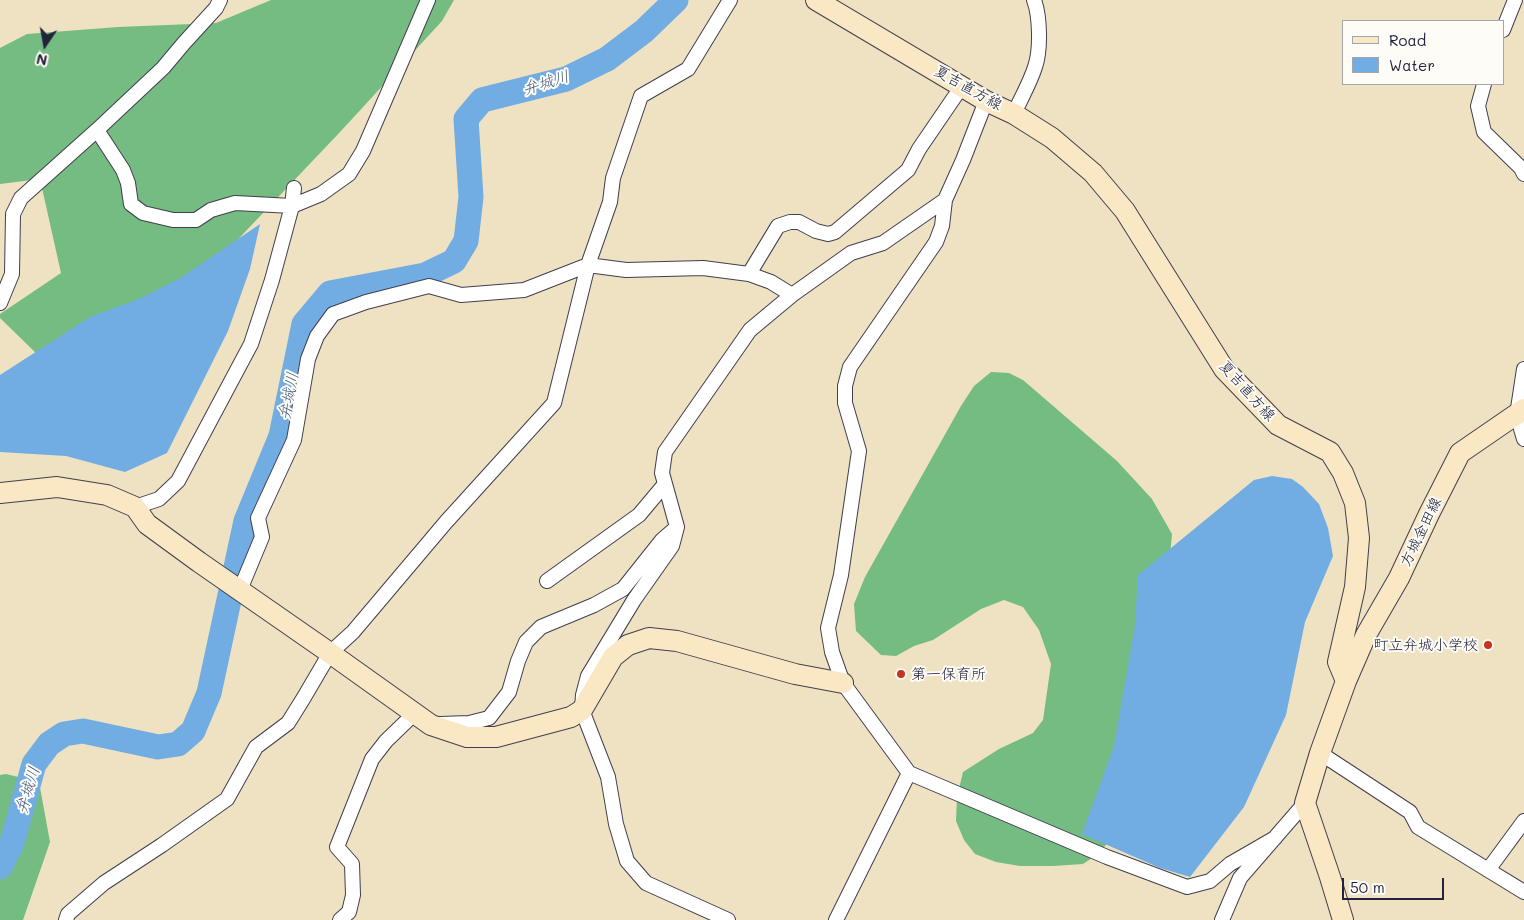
<!DOCTYPE html>
<html>
<head>
<meta charset="utf-8">
<style>
	body { margin:0 }
	#map { position:relative; width:1524px; height:920px; overflow:hidden; background:#eee2c2; font-family:Mali,sans-serif }
	canvas { display:block }
	.legend { position:absolute; left:1342px; top:20px; width:162px; height:65px; box-sizing:border-box; background:#fdfcf7; border:1px solid #a5a5ac; margin:0; padding:6px 9px; list-style:none; font-size:15px; color:#22223b }
	.legend li { display:flex; align-items:center; gap:10px; height:25px }
	.legend b { width:25px; border:1px solid #a5a5ac }
	.north { position:absolute; left:20px; top:20px; width:50px; height:50px; -webkit-text-stroke:4px #fdfcf7; paint-order:stroke; rotate:192deg; font-size:14px; font-weight:700; line-height:20px; text-align:center; color:#22223b }
	.north::after { content:''; display:block; margin:auto; width:18px; height:22px; background:#22223b; clip-path:polygon(50% 0,100% 100%,50% 72%,0 100%) }
	.scale { position:absolute; left:1342px; top:878px; width:102px; height:22px; box-sizing:border-box; border:2px solid #22223b; border-top:0; padding-left:6px; font-size:15px; line-height:18px; white-space:nowrap; color:#22223b; -webkit-text-stroke:4px #fdfcf7; paint-order:stroke }
</style>
</head>
<body>
<div id="map">
<canvas width="1524" height="920"></canvas>
<ul class="legend">
<li><b style="height:6px;background:#fae7c3"></b>Road</li>
<li><b style="height:14px;background:#71ade3"></b>Water</li>
</ul>
<div class="north">N</div>
<div class="scale">50 m</div>
</div>
<script>
const g = document.querySelector('canvas').getContext('2d');
g.lineJoin = 'round';
function paint(path, color) { g.fillStyle = color; g.fill(path, 'evenodd'); }
function stroke(path, color, width, dash) { g.strokeStyle = color; g.lineWidth = width; g.lineCap = dash ? 'butt' : 'round'; g.setLineDash(dash || []); g.stroke(path); }
function write(font, color, halo, rows, align = 'center') {
  g.font = font + ' Mali,"Klee One",sans-serif'; g.lineWidth = 4; g.setLineDash([]); g.textBaseline = 'middle'; g.strokeStyle = halo; g.fillStyle = color; for (const [text, x, y, turn = 0] of rows) {
    g.save(); g.translate(x, y); g.rotate((+turn || 0) * Math.PI / 180); g.textAlign = isNaN(turn) ? turn : align; if (halo) g.strokeText(text, 0, 0); g.fillText(text, 0, 0); g.restore();
  }
}
paint(new Path2D(`
	M 271,0 L 454,0 L 442,21 L 341,131 L 129,354 L 38,355 L 0,318 L 0,314 L 61,273 L 40,179 L 0,184 L 0,48 L 27,34 L 118,27 L 216,23 Z
	M 991,372 L 1009,373 L 1023,380 L 1117,461 L 1152,499 L 1172,534 L 1170,556 L 1112,838 L 1098,854 L 1083,864 L 1053,866 L 1020,866 L 996,862 L 975,854 L 964,840 L 956,821 L 957,797 L 963,772 L 999,749 L 1033,733 L 1043,720 L 1051,664 L 1039,630 L 1023,607 L 1004,600 L 981,609 L 933,640 L 914,646 L 896,656 L 881,655 L 856,631 L 854,604 L 865,577 L 961,406 L 974,386 Z
	M 6,774 L 39,782 L 50,842 L 23,920 L 0,920 L 0,775 Z`), '#74bc81');
paint(new Path2D(`
	M 260,224 L 250,269 L 228,331 L 167,453 L 125,472 L 66,456 L 0,452 L 0,375 L 90,317 L 139,299 L 182,277 Z
	M 1272,476 L 1292,479 L 1303,487 L 1319,504 L 1328,528 L 1333,556 L 1305,622 L 1286,715 L 1244,807 L 1190,877 L 1160,868 L 1082,834 L 1114,746 L 1135,625 L 1138,575 L 1254,480 Z`), '#71ade3');
stroke(new Path2D(`
	M 0,867 L 12,843 L 34,764 L 49,744 L 64,734 L 83,731 L 158,747 L 178,744 L 193,731 L 209,693 L 246,521 L 281,436 L 304,324 L 330,293 L 425,275 L 454,261 L 466,241 L 471,197 L 466,119 L 482,100 L 566,79 L 607,59 L 644,31 L 676,0`), '#71ade3', 25);
const street = new Path2D(`
	M 220,0 L 216,8 L 184,43 L 163,68 L 97,130 L 123,170 L 128,183 L 131,204 L 143,213 L 173,220 L 196,220 L 211,210 L 235,203 L 292,206 L 321,194 L 349,174 L 363,151 L 428,0
	M 1503,30 L 1515,0
	M 1484,84 L 1478,106 L 1484,132 L 1521,168 L 1524,174
	M 986,101 L 963,160 L 945,200 L 942,226 L 936,242 L 850,367 L 845,386 L 845,403 L 859,451 L 841,575 L 828,628 L 832,652 L 843,683 L 909,773 L 1107,857 L 1187,887 L 1210,881 L 1230,864 L 1275,838
	M 1014,114 C 1021,98 1030,83 1035,67 C 1041,50 1040,16 1034,0
	M 749,274 L 778,226 L 790,222 L 799,222 L 816,231 L 828,234 L 835,232 L 908,170 L 919,149 L 962,86
	M 0,303 L 12,274 L 13,214 L 21,198 L 97,130
	M 1524,369 L 1517,415 L 1524,439
	M 135,507 L 159,499 L 178,481 L 251,344 L 272,280 L 292,206 L 294,188
	M 677,527 L 672,546 L 634,600 L 588,676 L 583,695 L 582,710 L 608,777 L 616,824 L 627,861 L 646,883 L 728,920
	M 547,581 L 639,515 L 665,484
	M 240,590 L 262,537 L 258,518 L 294,440 L 308,359 L 317,336 L 333,314 L 366,302 L 429,286 L 461,295 L 524,290 L 588,265 L 626,270 L 703,268 L 749,274 L 771,282 L 792,295
	M 440,724 L 469,723 L 489,718 L 509,692 L 518,661 L 526,642 L 541,627 L 594,605 L 623,589 L 662,540 L 677,527 L 662,473 L 665,452 L 750,330 L 792,295 L 851,253 L 883,243 L 945,200
	M 1320,753 L 1410,812 L 1418,827 L 1524,892
	M 1488,870 L 1524,821
	M 66,920 L 68,914 L 104,883 L 162,845 L 227,799 L 256,747 L 288,723 L 303,699 L 330,653 L 353,632 L 446,522 L 554,403 L 588,265 L 610,202 L 613,178 L 641,96 L 688,69 L 730,0
	M 340,920 L 349,912 L 353,895 L 352,864 L 337,847 L 372,759 L 386,741 L 415,713
	M 836,920 L 909,773
	M 1222,920 L 1240,878 L 1305,803`);
const secondary = new Path2D(`
	M 816,0 L 986,101 L 1014,114 L 1052,138 L 1093,173 L 1125,211 L 1224,369 L 1278,425 L 1330,452 L 1343,473 L 1355,503 L 1359,538 L 1355,587 L 1338,662 L 1346,681
	M 0,493 L 57,487 L 107,495 L 135,507 L 147,524 L 199,562 L 330,653 L 431,725 L 467,737 L 496,737 L 571,717 L 582,710 L 613,657 L 628,645 L 649,638 L 677,641 L 795,674 L 843,683
	M 1343,920 L 1330,877 L 1305,803 L 1320,753 L 1346,681 L 1366,635 L 1399,578 L 1429,514 L 1460,453 L 1524,409`);
stroke(street, '#413f4f', 16);
stroke(secondary, '#413f4f', 22);
stroke(street, '#fff', 14);
stroke(secondary, '#fae7c3', 20);
for (const [x, y, r, color] of [
	[1488,645,5,"#c8321e"],
	[901,674,5,"#c8321e"]
]) { const dot = new Path2D(); dot.arc(x, y, r, 0, 2 * Math.PI); g.fillStyle = color; g.fill(dot); stroke(dot, '#fdfcf7', 2); }
write('15px', '#22223b', '#fdfcf7', [
	["夏吉直方線",968,88,29],
	["夏吉直方線",1247,391,48],
	["方城金田線",1421,532,-64]
]);
write('15px', '#22223b', '#fdfcf7', [
	["町立弁城小学校",1478,645],
	["第一保育所",911,674,"left"]
], 'right');
write('italic 16px', '#425a7e', '#fdfcf7', [
	["弁城川",546,83,-17],
	["弁城川",289,396,-79],
	["弁城川",28,790,-73]
]);
</script>
</body>
</html>
